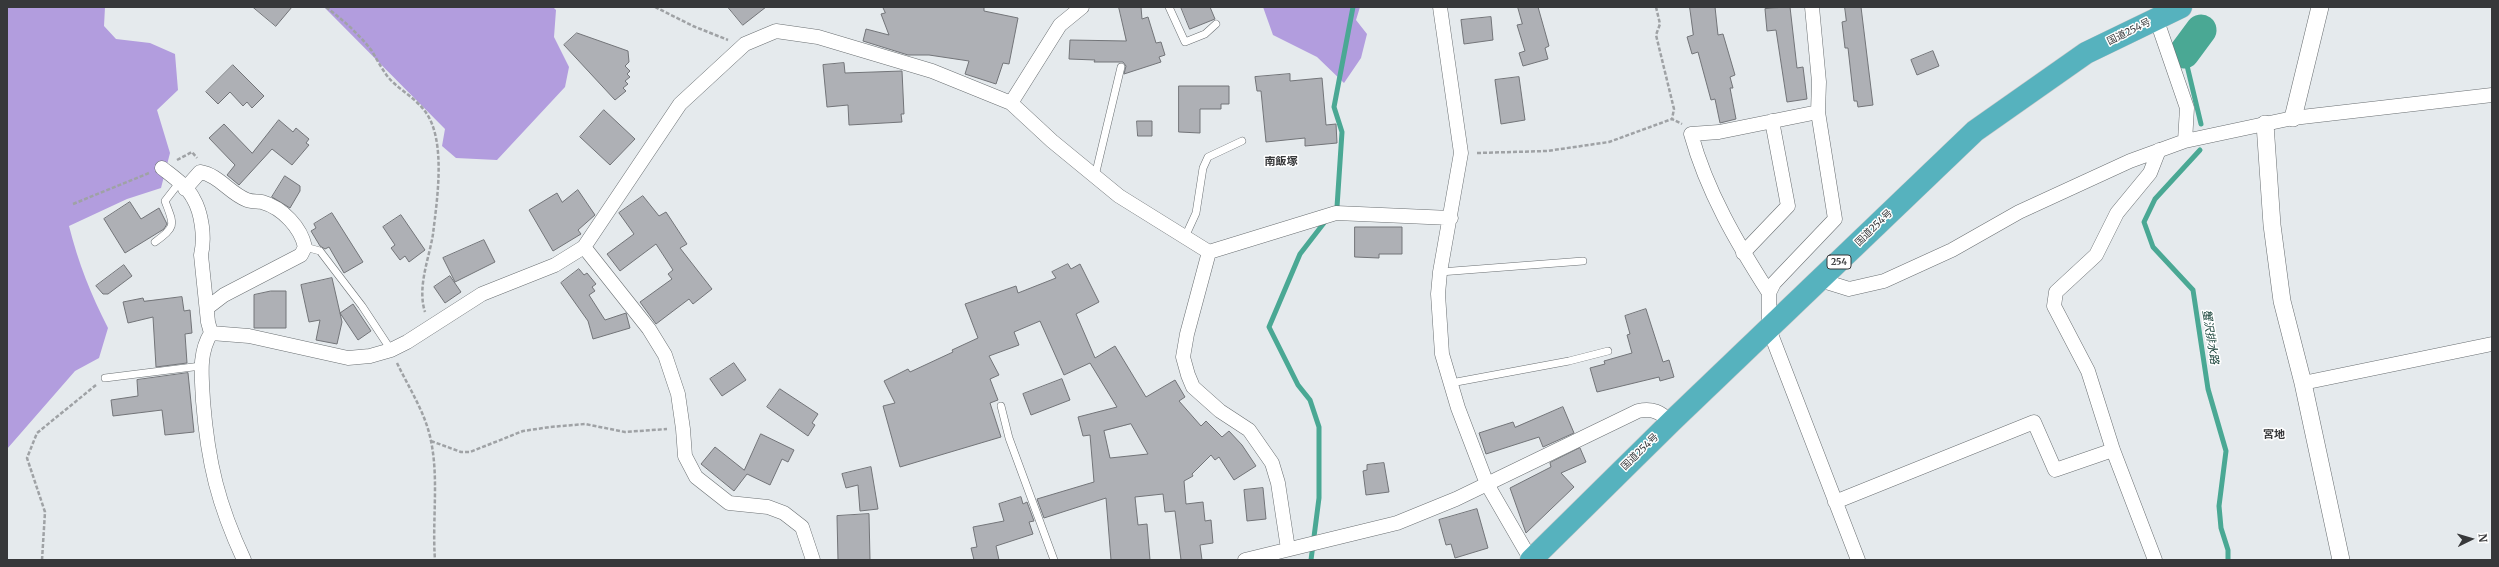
<!DOCTYPE html>
<html>
<head>
<meta charset="utf-8">
<style>
	body { margin:0 }
	#map { position:relative; width:2499px; height:567px; overflow:hidden; background:#e5eaed; font-family:Merriweather,serif }
	canvas { display:block }
	.frame { position:absolute; inset:0; border:8px solid #37383a; pointer-events:none }
	.north { position:absolute; left:2451px; top:519px; width:40px; height:40px; -webkit-text-stroke:3px #fff; paint-order:stroke; rotate:85deg; font-size:11px; font-weight:700; line-height:16px; text-align:center; color:#37383a }
	.north::after { content:''; display:block; margin:auto; width:14px; height:18px; background:#37383a; clip-path:polygon(50% 0,100% 100%,50% 72%,0 100%) }
</style>
</head>
<body>
<div id="map">
<canvas width="2499" height="567"></canvas>
<div class="frame"></div>
<div class="north">N</div>
</div>
<script>
const g = document.querySelector('canvas').getContext('2d');
g.lineJoin = 'round';
function paint(path, color) { g.fillStyle = color; g.fill(path, 'evenodd'); }
function stroke(path, color, width, dash) { g.strokeStyle = color; g.lineWidth = width; g.lineCap = dash ? 'butt' : 'round'; g.setLineDash(dash || []); g.stroke(path); }
function write(font, color, halo, rows, align = 'center') {
  g.font = font + ' Merriweather,"Noto Sans JP",serif'; g.lineWidth = 3; g.setLineDash([]); g.textBaseline = 'middle'; g.strokeStyle = halo; g.fillStyle = color; for (const [text, x, y, turn = 0] of rows) {
    g.save(); g.translate(x, y); g.rotate((+turn || 0) * Math.PI / 180); g.textAlign = isNaN(turn) ? turn : align; if (halo) g.strokeText(text, 0, 0); g.fillText(text, 0, 0); g.restore();
  }
}
paint(new Path2D(`
	M 7,7 L 105,7 L 104,26 L 116,39 L 150,43 L 175,54 L 178,90 L 157,110 L 170,153 L 161,188 L 127,199 L 69,226 C 78,262 91,295 108,328 L 99,358 L 75,371 L 7,449 Z
	M 324,7 L 553,7 L 556,10 L 554,37 L 569,67 L 565,87 L 497,160 L 456,158 L 442,146 L 445,129 Z
	M 1263,7 L 1360,7 L 1356,20 L 1367,34 L 1361,58 L 1344,83 L 1317,57 L 1273,35 Z`), '#b29dde');
stroke(new Path2D(`
	M 2184,53 L 2201,124
	M 2200,150 L 2155,199 L 2144,222 L 2153,247 L 2193,290 L 2208,389 L 2226,451 L 2219,506 L 2221,528 L 2228,550 L 2228,560
	M 1333,212 L 1337,207 L 1342,132 L 1334,107 L 1353,7
	M 1311,560 L 1319,498 L 1319,427 L 1310,400 L 1298,385 L 1269,327 L 1300,254 L 1327,219`), '#4aa894', 5);
stroke(new Path2D(`
	M 2184,53 L 2201,30`), '#4aa894', 31);
const building = new Path2D(`
	M 253,7 L 292,7 L 276,26 Z
	M 728,7 L 766,7 L 743,25 Z
	M 883,7 L 984,7 L 984,11 L 1018,18 L 1009,64 L 1003,63 L 996,84 L 965,74 L 969,61 L 929,55 L 908,55 L 863,41 L 866,29 L 889,35 L 881,14 L 885,13 Z
	M 1119,7 L 1141,7 L 1142,19 L 1148,17 L 1156,43 L 1161,42 L 1165,55 L 1159,57 L 1161,62 L 1124,74 L 1126,66 L 1123,62 L 1094,62 L 1095,60 L 1069,59 L 1070,40 L 1126,41 Z
	M 1181,7 L 1210,7 L 1215,19 L 1190,29 Z
	M 1518,7 L 1538,7 L 1549,46 L 1545,48 L 1548,59 L 1523,66 L 1519,53 L 1525,51 L 1517,25 L 1522,24 Z
	M 1690,7 L 1715,7 L 1718,35 L 1723,34 L 1735,75 L 1730,77 L 1733,88 L 1730,88 L 1736,119 L 1720,123 L 1715,99 L 1711,100 L 1698,52 L 1692,54 L 1687,37 L 1693,35 Z
	M 1790,7 L 1797,68 L 1803,67 L 1807,99 L 1787,102 L 1776,30 L 1767,31 L 1765,9 Z
	M 1845,7 L 1861,7 L 1873,105 L 1858,107 L 1857,101 L 1854,101 L 1848,48 L 1845,48 L 1842,22 L 1846,21 Z
	M 1491,17 L 1493,40 L 1464,44 L 1461,20 Z
	M 577,33 L 628,51 L 629,62 L 625,66 L 630,71 L 627,74 L 630,77 L 625,81 L 628,84 L 623,88 L 626,91 L 615,100 L 564,45 Z
	M 1933,51 L 1939,66 L 1917,75 L 1911,60 Z
	M 844,63 L 845,73 L 902,71 L 904,114 L 901,114 L 902,122 L 849,125 L 848,105 L 827,107 L 823,65 Z
	M 233,65 L 264,96 L 252,108 L 247,102 L 243,106 L 230,92 L 218,104 L 206,92 Z
	M 1290,74 L 1290,81 L 1322,78 L 1326,125 L 1336,124 L 1337,143 L 1305,146 L 1305,138 L 1266,142 L 1261,91 L 1257,91 L 1255,77 Z
	M 1519,77 L 1525,120 L 1501,124 L 1495,80 Z
	M 1179,86 L 1229,86 L 1229,104 L 1221,104 L 1221,109 L 1200,109 L 1200,133 L 1179,132 Z
	M 604,110 L 635,139 L 610,165 L 580,137 Z
	M 279,120 L 293,132 L 296,128 L 309,139 L 306,143 L 309,145 L 292,165 L 272,149 L 239,185 L 227,175 L 235,165 L 209,138 L 224,124 L 252,153 Z
	M 1137,121 L 1152,121 L 1152,136 L 1138,136 Z
	M 285,176 L 300,186 L 300,191 L 290,208 L 272,197 Z
	M 578,190 L 595,215 L 578,230 L 581,234 L 553,251 L 529,210 L 557,193 L 562,202 Z
	M 643,196 L 659,216 L 666,212 L 687,244 L 680,248 L 712,289 L 693,304 L 689,299 L 656,324 L 640,302 L 672,279 L 668,274 L 673,270 L 656,244 L 620,271 L 607,254 L 634,234 L 619,213 Z
	M 130,202 L 141,219 L 159,208 L 167,224 L 164,229 L 125,253 L 104,219 Z
	M 332,213 L 363,262 L 344,273 L 329,247 L 325,249 L 320,246 L 311,231 L 316,228 L 314,224 Z
	M 401,215 L 425,250 L 409,262 L 405,256 L 400,260 L 391,248 L 395,245 L 383,227 Z
	M 1355,227 L 1402,227 L 1402,254 L 1379,254 L 1379,258 L 1355,257 Z
	M 484,240 L 495,262 L 455,282 L 443,258 Z
	M 1068,264 L 1071,269 L 1080,264 L 1099,302 L 1076,314 L 1095,358 L 1115,346 L 1146,397 L 1175,380 L 1185,397 L 1179,401 L 1201,426 L 1206,421 L 1222,437 L 1229,431 L 1242,445 L 1256,466 L 1234,480 L 1219,457 L 1215,460 L 1211,455 L 1192,474 L 1193,476 L 1184,481 L 1186,504 L 1203,502 L 1205,521 L 1211,520 L 1213,543 L 1200,545 L 1202,560 L 1181,560 L 1175,511 L 1165,512 L 1163,494 L 1135,497 L 1138,525 L 1147,524 L 1150,560 L 1111,560 L 1106,498 L 1044,518 L 1037,499 L 1094,482 L 1090,435 L 1083,436 L 1078,417 L 1117,407 L 1090,363 L 1064,375 L 1040,321 L 1014,332 L 1019,345 L 989,356 L 999,375 L 990,379 L 998,400 L 990,403 L 1001,437 L 900,467 L 883,406 L 895,403 L 884,381 L 908,369 L 910,372 L 953,352 L 952,350 L 978,338 L 965,304 L 1016,286 L 1018,293 L 1056,278 L 1052,272 ZM 1131,424 L 1148,454 L 1110,458 L 1104,431 Z
	M 124,265 L 132,276 L 108,294 L 103,294 L 96,286 Z
	M 579,269 L 584,275 L 587,273 L 596,284 L 592,287 L 595,291 L 589,295 L 605,320 L 626,313 L 630,328 L 593,339 L 588,321 L 561,283 Z
	M 450,276 L 461,292 L 445,303 L 434,287 Z
	M 332,278 L 340,313 L 353,304 L 371,331 L 358,340 L 340,313 L 342,322 L 337,344 L 316,340 L 320,320 L 309,322 L 301,285 Z
	M 271,291 L 286,291 L 286,328 L 254,328 L 254,295 Z
	M 182,297 L 184,311 L 190,310 L 192,333 L 185,334 L 187,363 L 156,367 L 153,317 L 128,323 L 123,302 L 143,298 L 144,301 Z
	M 1646,309 L 1663,362 L 1669,360 L 1674,377 L 1660,381 L 1659,377 L 1597,392 L 1590,368 L 1605,364 L 1604,361 L 1632,353 L 1627,335 L 1630,334 L 1625,316 Z
	M 734,363 L 746,380 L 722,396 L 710,379 Z
	M 188,373 L 194,432 L 165,435 L 162,410 L 113,416 L 111,400 L 138,396 L 137,380 Z
	M 1062,379 L 1070,400 L 1031,415 L 1023,394 Z
	M 780,389 L 818,414 L 812,423 L 815,425 L 808,436 L 767,407 Z
	M 1563,407 L 1574,433 L 1543,447 L 1539,437 L 1486,454 L 1479,433 L 1513,422 L 1515,427 Z
	M 761,434 L 794,450 L 788,462 L 782,459 L 770,485 L 747,474 L 734,491 L 701,464 L 715,447 L 744,470 Z
	M 1580,448 L 1586,462 L 1561,473 L 1574,487 L 1526,533 L 1510,488 L 1551,467 L 1550,463 Z
	M 1384,463 L 1389,492 L 1366,495 L 1363,471 L 1367,470 L 1367,465 Z
	M 871,467 L 878,509 L 860,511 L 858,485 L 846,488 L 842,474 Z
	M 1263,488 L 1266,519 L 1247,521 L 1244,490 Z
	M 1021,497 L 1023,504 L 1027,502 L 1034,521 L 1029,522 L 1033,534 L 996,546 L 999,560 L 974,560 L 971,548 L 977,547 L 973,527 L 1004,521 L 999,504 Z
	M 1477,509 L 1488,548 L 1455,558 L 1451,544 L 1446,545 L 1439,520 Z
	M 869,514 L 870,560 L 838,560 L 837,516 Z`);
paint(building, '#aeb0b5');
stroke(building, '#727478', 1);
const service = new Path2D(`
	M 1169,7 L 1185,42 L 1205,34 L 1216,24
	M 1095,176 L 1121,67
	M 1185,237 L 1196,213 L 1203,168 L 1208,157 L 1242,141
	M 155,242 C 177,226 174,225 165,201 L 179,183
	M 305,247 L 320,251 L 362,306 L 391,350
	M 1440,272 L 1583,261
	M 105,378 L 201,366
	M 1451,383 L 1569,361 L 1608,351
	M 1001,406 L 1009,438 L 1054,560`);
const minor = new Path2D(`
	M 1440,7 L 1461,153 L 1440,272 L 1438,294 L 1442,354 L 1458,408 L 1487,484 L 1531,560
	M 1812,7 L 1819,82 L 1818,112 L 1835,219 L 1774,283 L 1769,293 L 1769,329 L 1858,560
	M 2156,18 L 2187,108 L 2185,141
	M 1011,103 L 1060,25 L 1082,7
	M 162,168 C 172,176 187,186 193,198 C 202,213 205,238 201,255 L 208,322 L 211,333
	M 185,189 L 200,172 C 219,175 229,193 247,200 C 252,202 258,201 262,202 C 283,208 301,228 305,247 L 301,255 L 224,295 L 207,308
	M 584,247 L 649,329 L 665,355 L 678,394 L 683,429 L 685,456 L 696,477 L 729,503 L 768,507 L 784,513 L 802,527 L 813,560
	M 1209,252 L 1187,334 L 1183,357 L 1188,375 L 1193,387 L 1220,411 L 1249,430 L 1272,463 L 1278,483 L 1288,549
	M 1743,253 L 1788,206 L 1772,121
	M 1820,280 L 1849,289 L 1884,281 L 1952,250 L 2019,212 L 2130,161 L 2185,141 L 2293,118 L 2492,95
	M 1769,293 C 1737,243 1707,192 1691,134 L 1719,132 L 1818,112
	M 2303,383 L 2492,344
	M 1835,502 L 2034,422 L 2055,470 L 2113,450
	M 244,560 C 218,504 208,463 203,401 C 202,377 198,354 211,333 L 249,336 L 348,358 L 370,356 L 391,350 L 407,342 L 482,294 L 555,265 L 584,247 L 680,104 L 745,44 L 776,31 L 818,37 L 932,71 L 1011,103 L 1052,141 L 1119,196 L 1209,252 L 1336,213 L 1451,218
	M 1245,560 L 1397,523 L 1456,499 L 1638,411 C 1653,408 1660,412 1671,422
	M 2155,560 L 2113,450 L 2088,371 L 2054,306 L 2056,292 L 2096,255 L 2117,213 L 2150,173 L 2159,150`);
const tertiary = new Path2D(`
	M 2293,118 L 2320,7
	M 2265,124 L 2272,225 L 2282,301 L 2303,383 L 2341,560`);
const trunk = new Path2D(`
	M 1531,560 L 1671,422 L 1975,131 L 2086,53 L 2181,7`);
stroke(service, '#6a6f72', 8);
stroke(minor, '#6a6f72', 15);
stroke(tertiary, '#6a6f72', 18);
stroke(trunk, '#c7c7c8', 23);
stroke(new Path2D(`
	M 326,7 C 343,20 359,34 372,51 C 377,60 382,69 388,77 C 398,89 414,97 424,110 C 447,138 437,200 433,234 C 429,259 417,287 425,312
	M 655,7 L 693,26 L 728,40
	M 1656,7 L 1660,24 L 1656,35 L 1674,109 L 1672,119
	M 1477,153 L 1547,151 L 1609,142 L 1672,119 L 1682,124
	M 177,160 L 192,152 L 197,158
	M 73,204 L 149,173
	M 397,363 C 409,388 426,414 431,441 C 439,480 432,521 435,560
	M 431,441 L 461,452 L 470,452 L 523,431 L 550,427 L 585,424 L 625,432 L 667,429
	M 42,560 L 45,512 L 27,458 L 37,433 L 96,385`), '#9fa2a5', 2.5, [4, 2]);
stroke(service, '#fff', 7);
stroke(minor, '#fff', 14);
stroke(tertiary, '#fff', 17);
stroke(trunk, '#56b2be', 22);
for (const [x, y, w] of [
	[1839,262,24]
]) { const box = new Path2D(); box.roundRect(x - w / 2, y - 7, w, 14, 3); g.fillStyle = '#fff'; g.fill(box); stroke(box, '#37383a', 1); }
write('bold 9px', '#37383a', null, [
	["254",1839,262]
]);
write('10px', '#37383a', '#fff', [
	["国道254号",2129,32,-26],
	["国道254号",1874,228,-44],
	["国道254号",1640,452,-44]
]);
write('bold 11px', '#37383a', '#fff', [
	["南飯塚",1281,162],
	["宮地",2274,435]
]);
write('italic 11px', '#184239', '#fff', [
	["蟹沢排水路",2210,337,81]
]);
</script>
</body>
</html>
